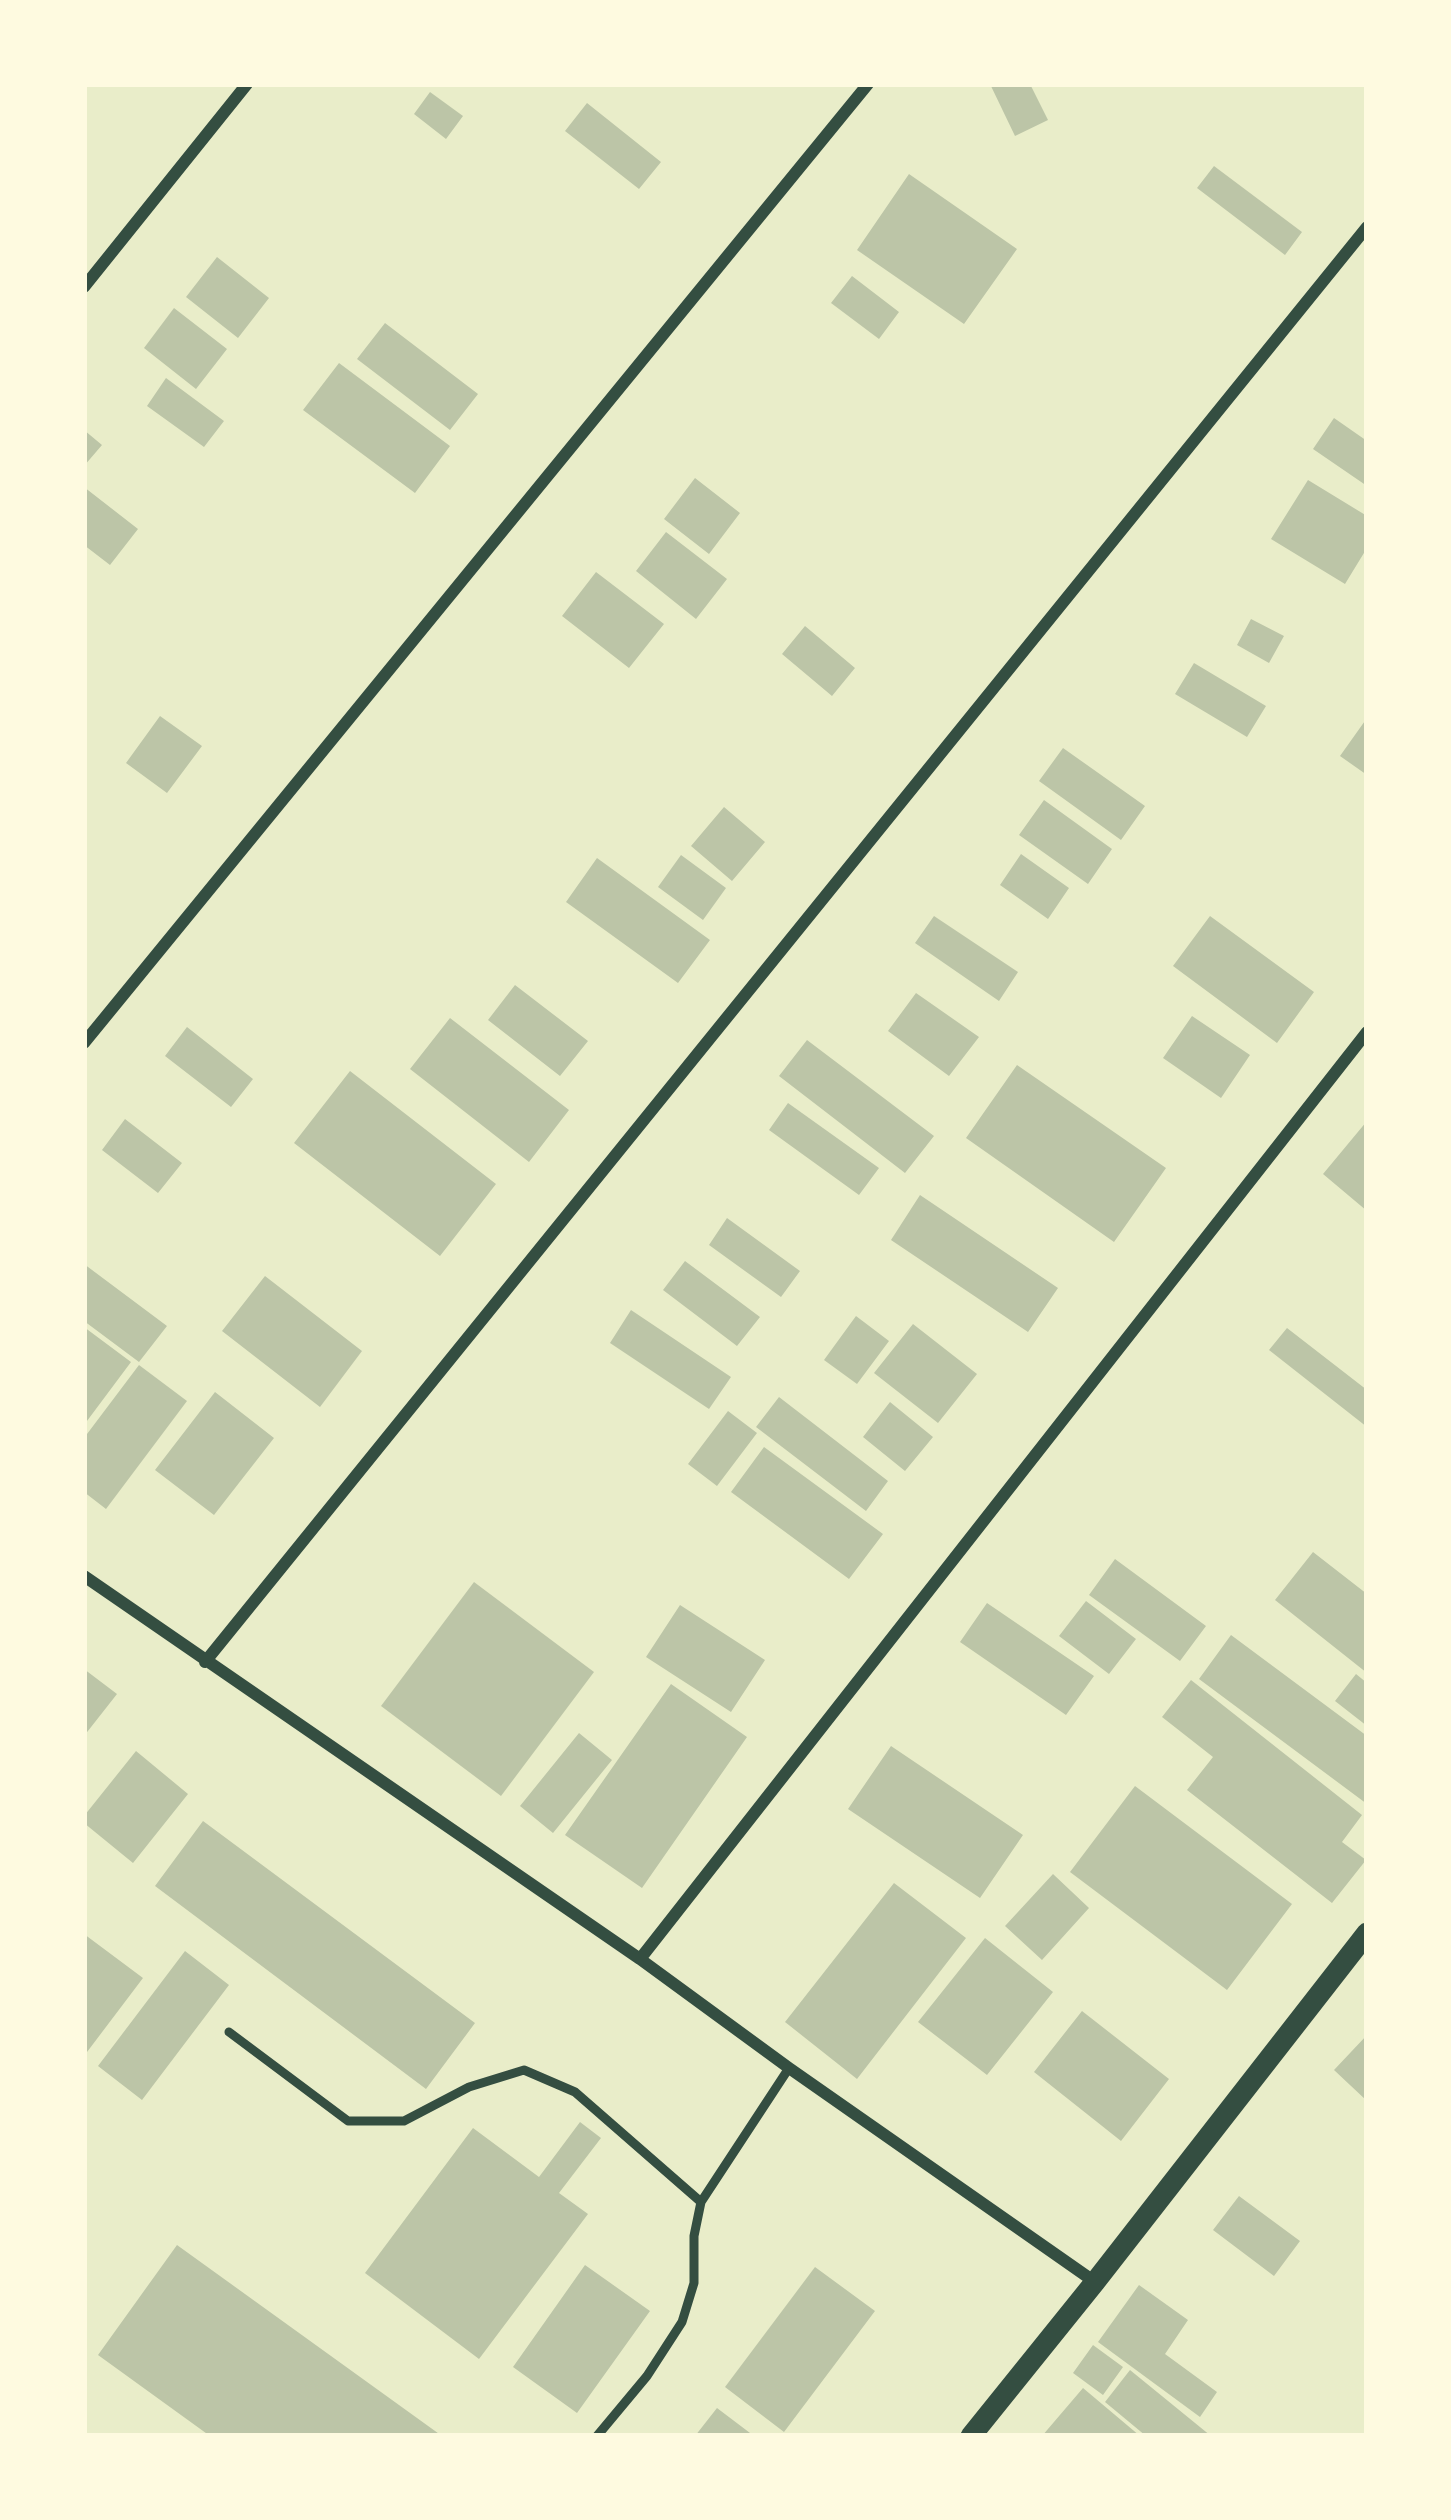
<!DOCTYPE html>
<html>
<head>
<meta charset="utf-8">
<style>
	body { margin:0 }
	#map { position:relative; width:1451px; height:2520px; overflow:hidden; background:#e9edc9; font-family:Karla,sans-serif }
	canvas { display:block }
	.frame { position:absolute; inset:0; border:87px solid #fefae0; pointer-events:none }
</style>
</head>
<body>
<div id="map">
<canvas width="1451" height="2520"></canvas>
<div class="frame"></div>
</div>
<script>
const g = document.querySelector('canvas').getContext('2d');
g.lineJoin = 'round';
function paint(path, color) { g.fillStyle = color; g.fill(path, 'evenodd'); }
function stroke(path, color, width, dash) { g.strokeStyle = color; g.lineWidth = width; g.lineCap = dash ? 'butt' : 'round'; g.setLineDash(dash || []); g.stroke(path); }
paint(new Path2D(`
	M 990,84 L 1030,84 L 1048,120 L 1015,136 Z
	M 430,92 L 463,116 L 446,139 L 414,114 Z
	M 587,103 L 661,162 L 639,189 L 565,131 Z
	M 1214,166 L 1302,232 L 1285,255 L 1197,188 Z
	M 909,174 L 1017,249 L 964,324 L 857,250 Z
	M 217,257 L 269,298 L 238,338 L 186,297 Z
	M 852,276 L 899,312 L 879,339 L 831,303 Z
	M 174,308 L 227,349 L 196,389 L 144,348 Z
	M 385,323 L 478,394 L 450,430 L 357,359 Z
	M 339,363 L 450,446 L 415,493 L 303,410 Z
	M 166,378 L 224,421 L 204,447 L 147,406 Z
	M 1334,418 L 1367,441 L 1367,486 L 1313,449 Z
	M 84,430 L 102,445 L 84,466 Z
	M 695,478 L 740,513 L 709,554 L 664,519 Z
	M 1308,480 L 1367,516 L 1367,548 L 1345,584 L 1271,539 Z
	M 84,487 L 138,529 L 110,565 L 84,545 Z
	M 666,532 L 727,579 L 696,619 L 636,571 Z
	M 596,572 L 664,624 L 629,668 L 562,616 Z
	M 1251,619 L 1284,636 L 1269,663 L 1237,645 Z
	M 805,626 L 855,668 L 832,696 L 782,654 Z
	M 1194,663 L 1266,706 L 1247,737 L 1175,694 Z
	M 160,716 L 202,746 L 167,793 L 126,763 Z
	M 1367,718 L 1367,775 L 1340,756 Z
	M 1063,748 L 1145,806 L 1121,840 L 1039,781 Z
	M 1044,800 L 1112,849 L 1088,884 L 1019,835 Z
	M 724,807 L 765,842 L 732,881 L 691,846 Z
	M 1021,854 L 1069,888 L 1048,919 L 1000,885 Z
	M 681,855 L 726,888 L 703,920 L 658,887 Z
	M 597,858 L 710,940 L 678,983 L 566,902 Z
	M 934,916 L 1018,972 L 999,1001 L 915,943 Z
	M 1210,916 L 1314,992 L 1277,1043 L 1173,966 Z
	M 515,985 L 588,1041 L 560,1076 L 488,1020 Z
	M 916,993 L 979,1037 L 949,1076 L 888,1031 Z
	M 1192,1016 L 1250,1055 L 1221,1098 L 1163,1058 Z
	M 450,1018 L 569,1110 L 529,1162 L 410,1069 Z
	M 187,1027 L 253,1079 L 231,1107 L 165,1056 Z
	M 807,1040 L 934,1136 L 905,1173 L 779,1076 Z
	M 1017,1065 L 1166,1168 L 1114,1242 L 966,1138 Z
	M 350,1071 L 496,1184 L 440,1256 L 294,1143 Z
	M 788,1103 L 879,1168 L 859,1195 L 769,1130 Z
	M 125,1119 L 182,1163 L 158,1193 L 102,1150 Z
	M 1367,1121 L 1367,1211 L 1323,1174 Z
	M 920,1195 L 1058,1288 L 1028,1332 L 891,1240 Z
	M 727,1218 L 800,1271 L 781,1297 L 709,1245 Z
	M 685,1261 L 760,1317 L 737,1346 L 663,1290 Z
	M 84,1264 L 167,1326 L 139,1362 L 84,1321 Z
	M 265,1276 L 362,1351 L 320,1407 L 222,1331 Z
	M 631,1310 L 731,1377 L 709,1409 L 610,1343 Z
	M 856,1316 L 889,1341 L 857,1384 L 824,1360 Z
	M 913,1324 L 977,1374 L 938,1423 L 874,1373 Z
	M 84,1327 L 131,1362 L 84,1425 Z
	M 1287,1328 L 1367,1390 L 1367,1427 L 1269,1350 Z
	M 139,1365 L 187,1401 L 106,1509 L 84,1492 L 84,1438 Z
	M 215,1392 L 274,1438 L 214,1515 L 155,1470 Z
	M 779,1397 L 888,1481 L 866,1511 L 756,1427 Z
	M 890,1402 L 933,1437 L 905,1471 L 863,1437 Z
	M 728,1411 L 757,1433 L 717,1486 L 688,1464 Z
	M 764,1447 L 883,1534 L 849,1579 L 731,1492 Z
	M 1313,1552 L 1367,1594 L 1367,1673 L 1275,1600 Z
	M 1115,1559 L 1206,1626 L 1180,1661 L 1089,1595 Z
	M 474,1582 L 594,1672 L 501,1796 L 381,1706 Z
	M 1086,1601 L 1136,1639 L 1109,1674 L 1059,1636 Z
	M 987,1603 L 1094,1676 L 1066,1715 L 960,1642 Z
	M 680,1605 L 765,1660 L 731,1712 L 646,1657 Z
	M 1231,1635 L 1367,1736 L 1367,1804 L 1199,1679 Z
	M 84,1669 L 117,1694 L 84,1736 Z
	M 1356,1674 L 1367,1683 L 1367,1726 L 1335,1701 Z
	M 1191,1680 L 1362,1815 L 1342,1842 L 1366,1860 L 1332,1903 L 1187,1790 L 1213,1757 L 1162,1717 Z
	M 671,1684 L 747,1737 L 642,1888 L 565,1835 Z
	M 579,1733 L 612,1760 L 553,1833 L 520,1806 Z
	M 891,1746 L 1023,1835 L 980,1898 L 848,1809 Z
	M 136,1751 L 188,1794 L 133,1863 L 84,1823 L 84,1816 Z
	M 1135,1786 L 1292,1904 L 1227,1990 L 1070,1872 Z
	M 203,1821 L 475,2023 L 426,2089 L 155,1886 Z
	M 1053,1874 L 1089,1908 L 1042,1960 L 1005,1926 Z
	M 894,1883 L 966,1938 L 857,2079 L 785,2022 Z
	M 84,1934 L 143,1978 L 84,2056 Z
	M 985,1938 L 1053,1992 L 987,2075 L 918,2022 Z
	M 185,1951 L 229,1985 L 142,2100 L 98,2066 Z
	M 1082,2011 L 1169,2079 L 1121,2141 L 1034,2072 Z
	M 1367,2035 L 1367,2101 L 1334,2070 Z
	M 580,2122 L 601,2138 L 559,2193 L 588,2214 L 479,2359 L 365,2273 L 473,2128 L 539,2177 Z
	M 1239,2196 L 1300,2241 L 1274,2276 L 1213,2230 Z
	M 177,2245 L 442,2436 L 210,2436 L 98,2355 Z
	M 585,2265 L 650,2311 L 577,2413 L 513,2367 Z
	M 815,2267 L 875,2311 L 784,2432 L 725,2387 Z
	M 1139,2285 L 1188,2320 L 1165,2354 L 1217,2392 L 1200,2417 L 1098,2342 Z
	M 1093,2345 L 1123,2367 L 1103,2395 L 1073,2373 Z
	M 1130,2370 L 1211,2436 L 1146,2436 L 1105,2402 Z
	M 1083,2388 L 1140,2436 L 1042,2436 Z
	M 717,2408 L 754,2436 L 695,2436 Z`), '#bcc5a7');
stroke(new Path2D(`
	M 229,2032 L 348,2121 L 404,2121 L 469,2087 L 524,2070 L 575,2092 L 701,2202
	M 597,2436 L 647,2376 L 682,2322 L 694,2283 L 694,2236 L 701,2202 L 789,2068`), '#344e41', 9);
stroke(new Path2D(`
	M 84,287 L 247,84
	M 84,1043 L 868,84
	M 84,1576 L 640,1959 L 789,2068 L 1095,2282
	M 205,1662 L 1367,227
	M 640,1959 L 1367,1032`), '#344e41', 12);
stroke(new Path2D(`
	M 971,2436 L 1095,2282 L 1367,1933`), '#344e41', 21);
</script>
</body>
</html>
